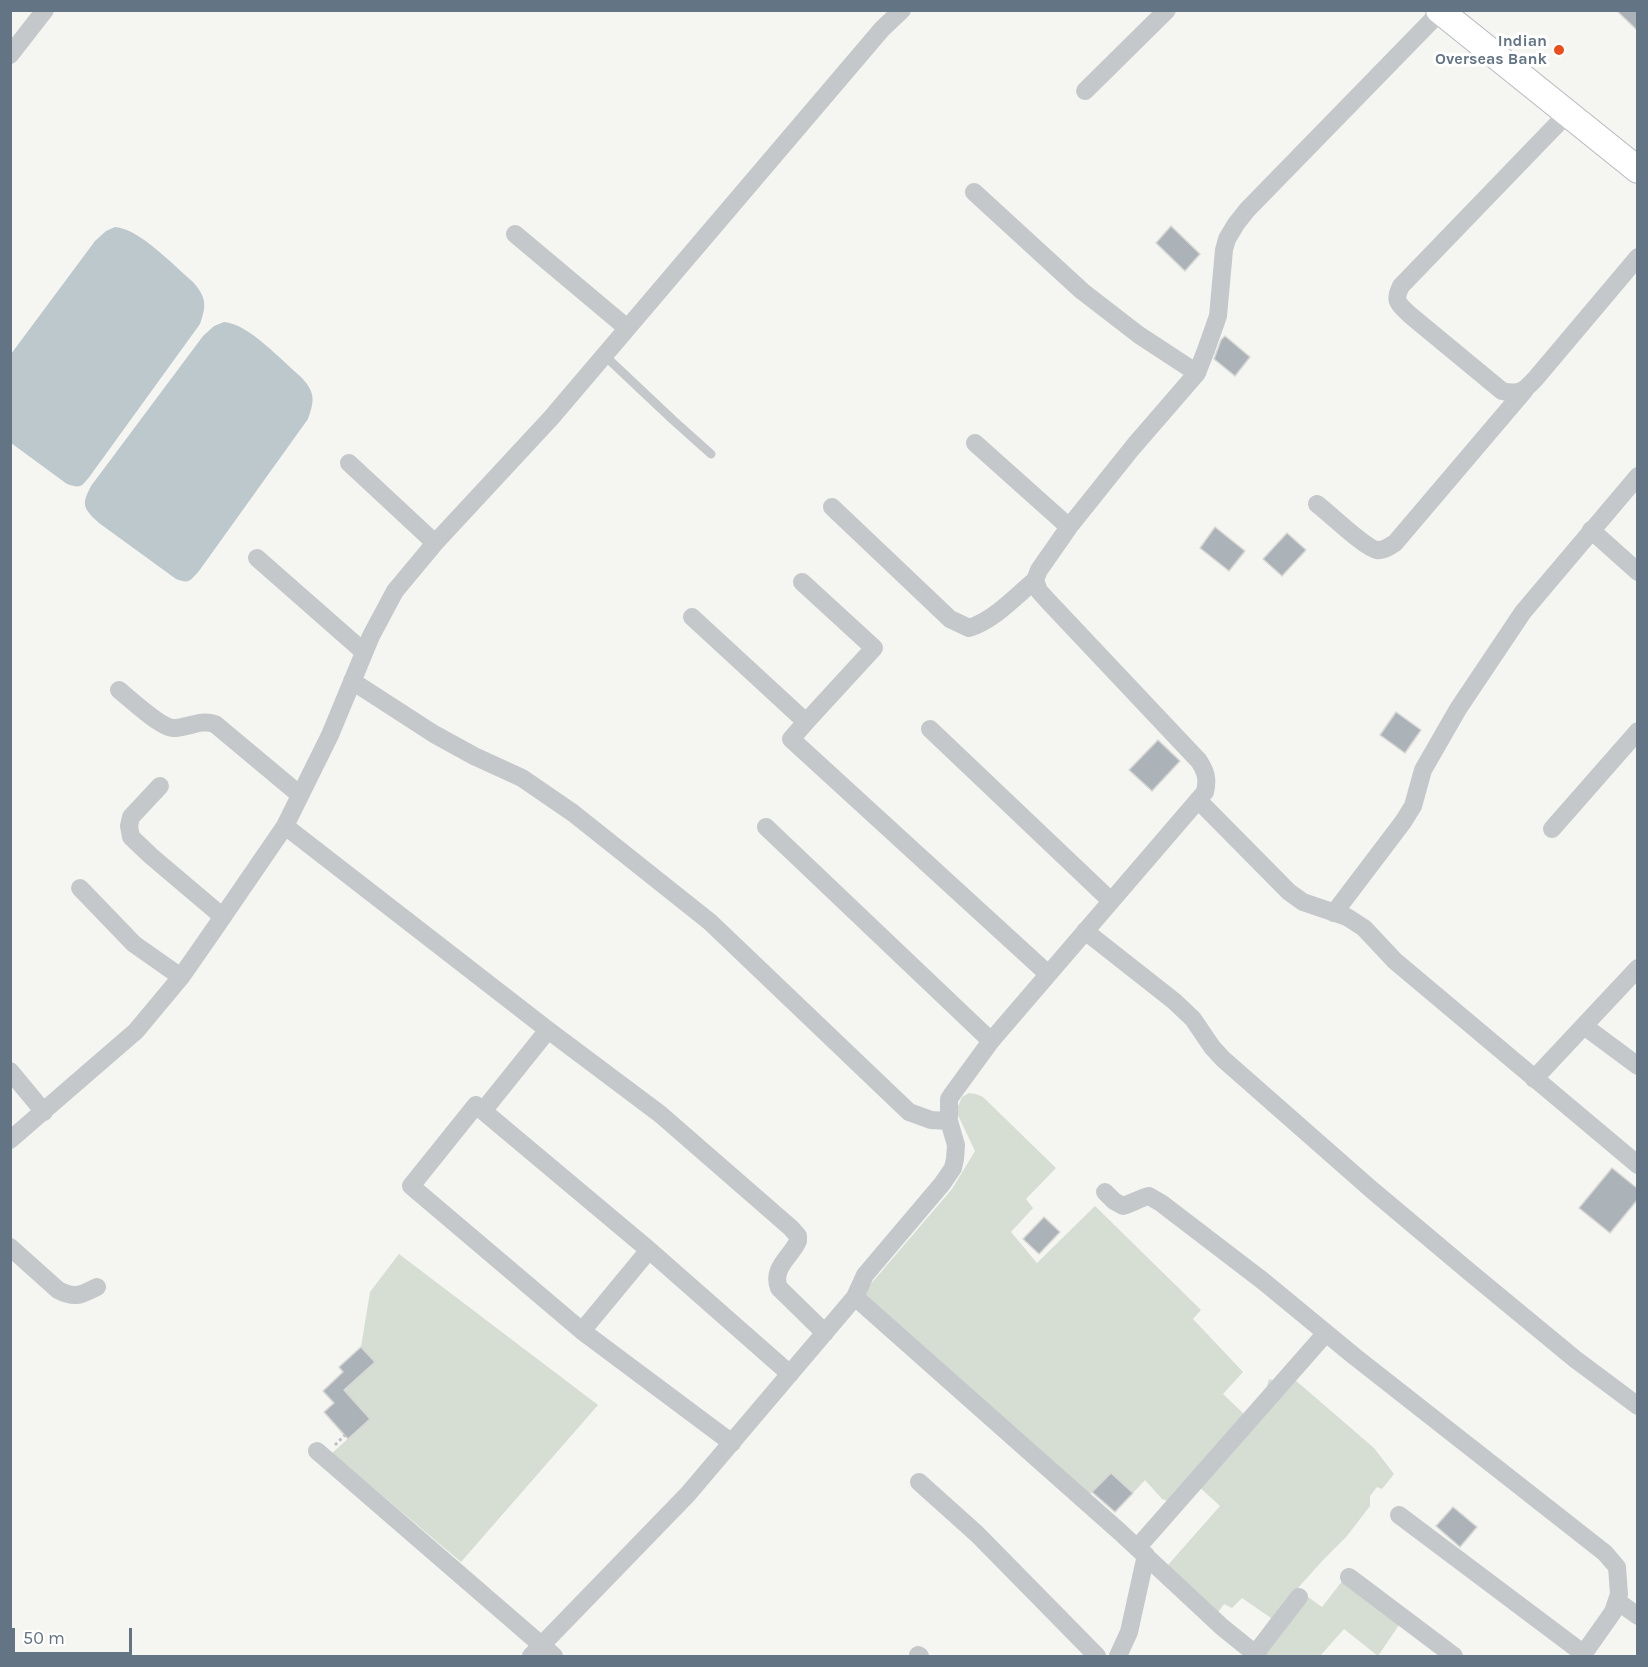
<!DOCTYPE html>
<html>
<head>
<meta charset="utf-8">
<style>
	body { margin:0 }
	#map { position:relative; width:1648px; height:1667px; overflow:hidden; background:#f5f6f1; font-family:Karla,sans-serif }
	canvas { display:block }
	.frame { position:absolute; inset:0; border:12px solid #637584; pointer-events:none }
	.scale { position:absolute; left:12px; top:1628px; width:120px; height:27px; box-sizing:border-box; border:3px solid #637584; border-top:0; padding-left:8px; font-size:18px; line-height:21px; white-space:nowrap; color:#637584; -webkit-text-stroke:4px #fff; paint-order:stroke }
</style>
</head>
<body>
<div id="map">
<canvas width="1648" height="1667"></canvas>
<div class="frame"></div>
<div class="scale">50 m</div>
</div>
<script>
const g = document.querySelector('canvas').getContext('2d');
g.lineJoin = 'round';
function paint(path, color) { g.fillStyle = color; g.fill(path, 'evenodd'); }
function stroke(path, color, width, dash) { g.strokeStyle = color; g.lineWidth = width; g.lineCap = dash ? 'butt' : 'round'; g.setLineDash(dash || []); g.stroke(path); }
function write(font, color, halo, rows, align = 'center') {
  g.font = font + ' Karla,sans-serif'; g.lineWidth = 6; g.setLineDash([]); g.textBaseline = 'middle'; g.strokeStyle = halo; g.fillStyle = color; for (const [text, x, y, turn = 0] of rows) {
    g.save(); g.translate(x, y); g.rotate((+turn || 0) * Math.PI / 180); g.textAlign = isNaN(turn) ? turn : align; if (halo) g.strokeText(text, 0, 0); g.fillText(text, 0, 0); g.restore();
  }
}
paint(new Path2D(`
	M 969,1093 L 976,1094 L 983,1097 L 1056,1168 L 1026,1199 L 1033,1208 L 1011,1232 L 1037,1263 L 1095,1206 L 1201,1310 L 1193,1319 L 1243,1372 L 1223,1394 L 1245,1415 L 1265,1394 L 1269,1379 L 1276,1381 L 1287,1373 L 1374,1448 L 1394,1474 L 1382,1489 L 1377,1487 L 1370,1496 L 1370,1506 L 1347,1536 L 1324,1559 L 1297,1589 L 1322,1607 L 1343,1580 L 1399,1625 L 1378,1656 L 1344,1629 L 1320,1656 L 1266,1656 L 1252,1644 L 1271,1618 L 1242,1598 L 1232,1608 L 1224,1604 L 1216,1615 L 1168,1565 L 1220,1506 L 1196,1484 L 1179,1505 L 1162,1499 L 1145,1480 L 1133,1493 L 1111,1473 L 1088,1496 L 864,1298 L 869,1286 L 952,1189 L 975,1151 L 956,1111 L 962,1097 Z
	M 399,1254 L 598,1405 L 461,1562 L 332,1453 L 370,1419 L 359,1408 L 338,1396 L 375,1362 L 361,1347 L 370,1292 Z`), '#d6ddd2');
paint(new Path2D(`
	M 115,227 C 140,229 173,265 193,282 C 206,297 207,305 200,324 L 90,476 C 82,486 81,489 67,484 L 11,443 L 11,354 L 95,241 L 106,231 Z
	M 224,322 C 249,324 281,360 301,377 C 315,392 315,400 308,419 L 199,571 C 190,581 189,584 176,579 L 99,523 C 83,508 81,505 91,486 L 203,336 L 214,326 Z`), '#bcc8cc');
const building = new Path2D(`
	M 1616,10 L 1638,10 L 1638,31 Z
	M 1171,226 L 1200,254 L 1185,271 L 1156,243 Z
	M 1225,336 L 1250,357 L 1235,376 L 1214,359 L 1221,340 Z
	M 1215,527 L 1245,551 L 1229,571 L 1200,548 Z
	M 1287,533 L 1306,550 L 1282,576 L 1263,559 Z
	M 1396,712 L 1421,730 L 1405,753 L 1380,735 Z
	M 1158,740 L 1180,761 L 1152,791 L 1129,770 Z
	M 1612,1168 L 1638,1189 L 1638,1199 L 1610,1233 L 1579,1208 Z
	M 1044,1217 L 1060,1232 L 1039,1254 L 1023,1239 Z
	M 361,1347 L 375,1362 L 344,1390 L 370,1419 L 348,1439 L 324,1412 L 334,1403 L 323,1391 L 343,1372 L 339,1367 Z
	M 1111,1473 L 1133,1493 L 1115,1512 L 1092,1492 Z
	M 1453,1507 L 1477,1527 L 1460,1547 L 1436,1526 Z`);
paint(building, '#abb3b8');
stroke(building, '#d7d7d4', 1.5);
const secondary = new Path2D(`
	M 1439,10 L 1638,170`);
stroke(secondary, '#b4babe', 28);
stroke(new Path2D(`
	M 335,1445 L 345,1435`), '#bec0c2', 3, [3, 3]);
stroke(new Path2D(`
	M 604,355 L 673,420 L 711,454`), '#c5c8cb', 9);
stroke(new Path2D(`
	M 10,55 L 45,10
	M 1085,91 L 1167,10
	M 1567,114 L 1401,286 C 1393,302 1399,304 1410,315 L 1502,391 C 1521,395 1524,391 1536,378 L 1638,257
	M 974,192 L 1082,291 L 1139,335 L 1197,373
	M 515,234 L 627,328
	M 975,443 L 1069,527
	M 349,463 L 435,543
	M 1317,504 C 1329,513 1365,548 1377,550 C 1384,551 1390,546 1395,543 L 1525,390
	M 832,507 L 950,619 L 969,628 C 994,620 1015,597 1035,580
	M 1591,530 L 1638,572
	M 257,558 L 364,652
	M 802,582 L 874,648 L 806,722
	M 692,617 L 806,722 L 791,739 L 1048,974
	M 352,681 L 434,734 L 474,756 L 522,778 L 573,813 L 710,922 L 909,1112 L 931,1120 L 949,1121
	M 119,690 C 130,699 160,727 173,728 C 188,728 200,719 215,724 L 300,795
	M 930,729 L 1111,901
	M 160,786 L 131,817 L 129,826 L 131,837 L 151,856 L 223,917
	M 1198,800 L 1289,892 L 1303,902 L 1347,917 L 1364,928 L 1395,961 L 1638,1165
	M 285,826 L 548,1030 L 660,1114 L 791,1228 L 798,1236 L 798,1241 C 791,1257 771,1268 779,1288 L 825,1333
	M 766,827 L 991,1041
	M 1552,829 L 1638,731
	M 80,888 L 134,944 L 181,977
	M 1334,913 L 1403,822 L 1413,806 L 1423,770 L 1458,709 L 1523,612 L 1638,476
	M 1085,931 L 1174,1001 L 1193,1019 L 1212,1047 L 1223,1059 L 1372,1190 L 1472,1274 L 1575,1359 L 1638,1406
	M 1584,1026 L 1638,1066
	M 10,1071 L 44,1112
	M 1534,1079 L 1638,968
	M 483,1111 L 548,1030
	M 10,1140 L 136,1031 L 181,977 L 213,931 L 285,826 L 330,735 L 371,636 L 395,591 L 435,543 L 551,418 L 882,29 L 902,10
	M 1105,1192 L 1114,1201 L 1123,1206 C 1133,1203 1140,1198 1149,1196 L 1161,1203 L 1263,1281 L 1354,1356 L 1605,1553 L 1617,1567 L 1619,1594 L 1613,1612 L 1582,1656
	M 10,1247 L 58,1290 C 75,1299 81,1295 97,1287
	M 855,1297 L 1120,1532 L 1222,1627 L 1258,1656
	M 582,1331 L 649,1250
	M 732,1443 L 582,1331 L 411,1186 L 476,1105 L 649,1250 L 790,1374
	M 317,1451 L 554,1656
	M 919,1482 L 977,1534 L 1097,1656
	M 1399,1515 L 1584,1654
	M 1137,1548 L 1326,1333
	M 1349,1577 L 1454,1656
	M 1617,1601 L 1638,1616
	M 1255,1654 L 1299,1597
	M 918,1655 L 920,1656
	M 531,1656 L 688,1494 L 855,1297 L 865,1275 L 942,1184 L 953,1168 L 955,1159 L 956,1145 L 949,1121 L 949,1099 L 953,1093 L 991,1041 L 1205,792 C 1208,779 1206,772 1199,761 L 1049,602 L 1039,591 L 1035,580 L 1039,570 L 1069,527 L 1133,447 L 1197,373 L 1206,350 L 1218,316 L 1224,250 L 1227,239 L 1236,224 L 1247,210 L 1442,10
	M 1118,1656 L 1129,1632 L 1146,1555`), '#c5c8cb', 18);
stroke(secondary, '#fff', 26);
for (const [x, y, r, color] of [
	[1559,50,6,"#ec4d1b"]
]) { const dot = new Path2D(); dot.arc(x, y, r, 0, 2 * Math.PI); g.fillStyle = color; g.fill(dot); stroke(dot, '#fff', 2); }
write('bold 16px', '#637584', '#fff', [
	["Indian",1547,41],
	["Overseas Bank",1547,59]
], 'right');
</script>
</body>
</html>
